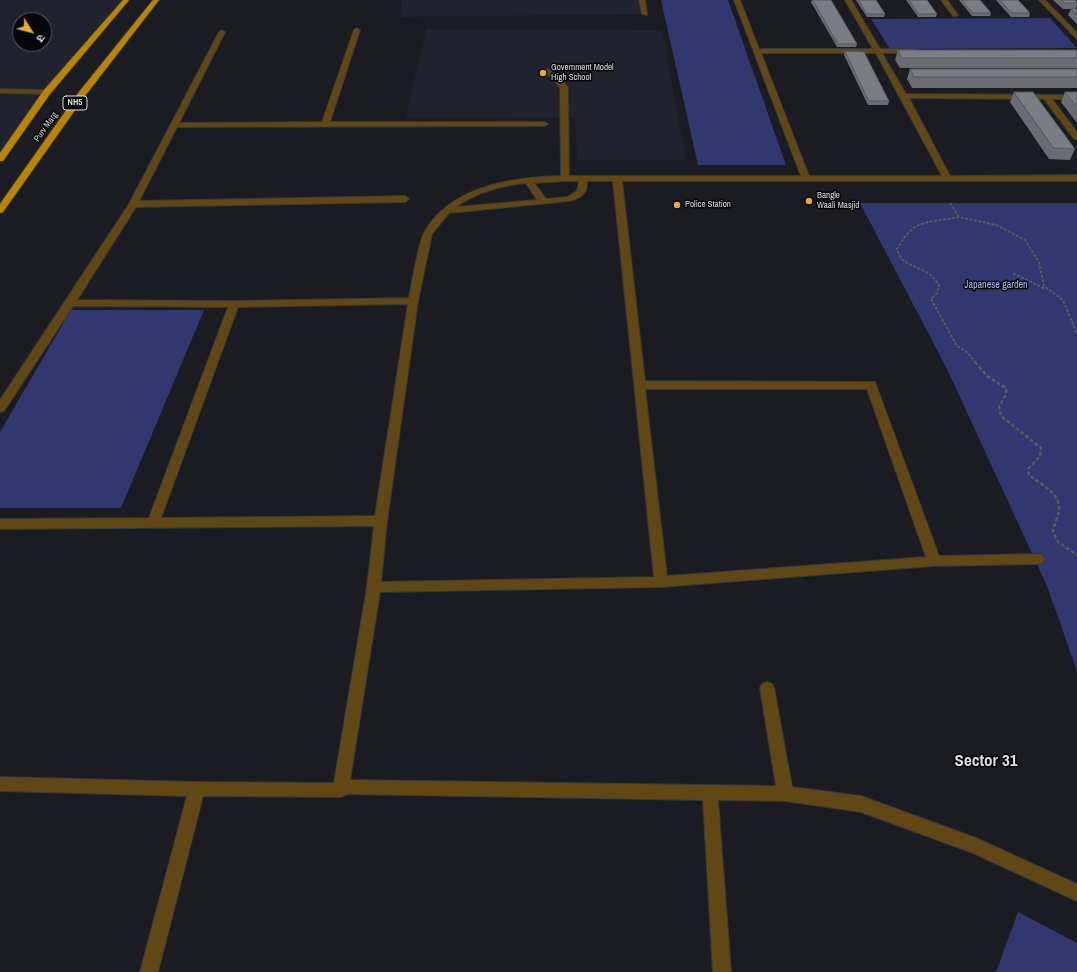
<!DOCTYPE html>
<html>
<head>
<meta charset="utf-8">
<style>
	body { margin:0 }
	#map { position:relative; width:1077px; height:972px; overflow:hidden; background:#1a1c21; font-family:"Archivo Narrow","Noto Sans Devanagari",sans-serif }
	canvas { display:block }
	.north { position:absolute; left:12px; top:12px; width:40px; height:40px; box-sizing:border-box; background:#060608; border:1px solid #5c5c5f; border-radius:50%; rotate:126deg; font-size:11px; font-weight:700; line-height:16px; text-align:center; color:#dddee2 }
	.north::after { content:''; display:block; margin:auto; width:14px; height:18px; background:#e7ac36; clip-path:polygon(50% 0,100% 100%,50% 72%,0 100%) }
</style>
</head>
<body>
<div id="map">
<canvas width="1077" height="972"></canvas>
<div class="north">उ</div>
</div>
<script>
const g = document.querySelector('canvas').getContext('2d');
g.lineJoin = 'round';
function paint(path, color) { g.fillStyle = color; g.fill(path, 'evenodd'); }
function stroke(path, color, width, dash) { g.strokeStyle = color; g.lineWidth = width; g.lineCap = dash ? 'butt' : 'round'; g.setLineDash(dash || []); g.stroke(path); }
function write(font, color, halo, rows, align = 'center') {
  g.font = font + ' "Archivo Narrow",sans-serif'; g.lineWidth = 3; g.setLineDash([]); g.textBaseline = 'middle'; g.strokeStyle = halo; g.fillStyle = color; for (const [text, x, y, turn = 0] of rows) {
    g.save(); g.translate(x, y); g.rotate((+turn || 0) * Math.PI / 180); g.textAlign = isNaN(turn) ? turn : align; if (halo) g.strokeText(text, 0, 0); g.fillText(text, 0, 0); g.restore();
  }
}
paint(new Path2D(`
	M 0,0 L 126,0 L 0,160 ZM 20,20 L 44,20 L 44,44 L 20,44 Z
	M 402,0 L 642,0 L 645,14 L 400,17 Z
	M 426,29 L 662,30 L 686,160 L 577,160 L 575,118 L 406,117 Z`), '#20222d');
paint(new Path2D(`
	M 661,0 L 728,0 L 786,165 L 698,165 Z
	M 1050,18 L 1077,48 L 890,49 L 871,19 Z
	M 860,203 L 1077,203 L 1077,671 L 1047,586 L 947,369 Z
	M 71,310 L 204,310 L 121,508 L 0,508 L 0,432 Z
	M 1018,912 L 1077,943 L 1077,972 L 996,972 Z`), '#31376f');
const minor = new Path2D(`
	M 639,0 L 645,0 L 647,15 L 642,14 Z
	M 734,0 L 740,0 L 759,49 L 873,49 L 845,0 L 851,0 L 880,49 L 914,49 L 917,51 L 914,53 L 882,53 L 906,94 L 1077,95 L 1077,99 L 1052,99 L 1077,132 L 1077,139 L 1074,139 L 1044,99 L 909,98 L 950,176 L 1077,175 L 1077,181 L 622,181 L 645,381 L 875,382 L 939,556 L 1038,554 L 1043,555 L 1044,559 L 1043,563 L 1038,564 L 934,566 L 661,587 L 380,592 L 350,780 L 776,786 L 760,688 L 762,684 L 767,682 L 772,684 L 774,688 L 792,787 L 861,796 L 976,838 L 1077,884 L 1077,901 L 973,853 L 861,812 L 785,801 L 718,800 L 731,972 L 713,972 L 703,800 L 347,794 L 341,797 L 203,796 L 158,972 L 140,972 L 187,796 L 0,791 L 0,777 L 197,782 L 334,783 L 367,587 L 374,526 L 0,529 L 0,519 L 149,518 L 228,307 L 73,306 L 4,411 L 0,412 L 0,400 L 129,204 L 219,32 L 222,30 L 225,32 L 179,123 L 322,122 L 354,30 L 357,28 L 360,30 L 330,122 L 544,122 L 548,124 L 544,126 L 177,127 L 139,201 L 405,196 L 409,199 L 405,202 L 136,207 L 77,300 L 234,301 L 409,298 C 412,283 418,245 424,233 C 450,186 512,177 561,176 L 560,88 L 554,80 L 543,71 L 547,69 L 560,76 L 568,88 L 569,176 L 801,176 ZM 761,53 L 876,53 L 942,176 L 809,176 ZM 565,181 L 579,181 L 577,191 L 567,197 L 546,199 L 534,183 ZM 587,181 L 613,181 L 654,577 L 381,582 L 387,521 L 418,301 L 432,234 L 449,213 L 569,201 C 580,199 588,194 587,181 ZM 526,183 L 537,200 L 456,207 C 474,193 504,185 526,183 ZM 408,304 L 375,516 L 161,518 L 238,307 ZM 645,389 L 867,389 L 926,557 L 667,576 Z
	M 941,0 L 947,0 L 958,15 L 957,16 L 953,16 Z
	M 1039,0 L 1045,0 L 1077,33 L 1077,39 Z
	M 0,89 L 47,90 L 51,92 L 47,94 L 0,93 Z`);
const highway = new Path2D(`
	M 123,0 L 129,0 L 50,94 L 3,161 L 0,161 L 0,153 L 44,90 Z
	M 153,0 L 159,0 L 85,96 L 3,212 L 0,213 L 0,204 L 79,92 Z`);
stroke(minor, '#35373c', 2);
stroke(highway, '#35373c', 2);
stroke(new Path2D(`
	M 950,203 L 959,217
	M 1013,273 L 1045,289
	M 976,363 L 967,352 L 957,346 L 931,299 L 937,293 L 939,285 C 936,281 933,276 928,273 C 916,265 901,266 897,249 L 906,235 L 916,226 L 928,222 L 959,217 L 996,225 L 1025,240 L 1039,262 L 1044,286 L 1063,300 L 1077,334`), '#595b5f', 2, [3, 1.5]);
stroke(new Path2D(`
	M 975,362 L 987,376 L 1006,388 L 1006,394 L 999,407 L 1001,416 L 1041,448 L 1040,456 L 1028,469 L 1029,475 C 1040,484 1061,493 1059,510 C 1058,517 1054,525 1053,532 L 1058,542 L 1077,555`), '#595b5f', 2.5, [4, 2]);
paint(minor, '#614713');
paint(highway, '#b98400');
paint(new Path2D(`
	M 812,0 L 831,0 L 857,44 L 856,47 L 837,47 L 811,2 Z
	M 856,0 L 876,0 L 885,14 L 884,17 L 867,17 Z
	M 906,0 L 927,0 L 937,14 L 936,17 L 918,17 Z
	M 959,0 L 980,0 L 991,13 L 990,16 L 972,16 Z
	M 996,0 L 1018,0 L 1030,13 L 1029,17 L 1011,17 Z
	M 1053,0 L 1075,0 L 1077,2 L 1077,5 L 1076,9 L 1077,9 L 1077,24 L 1068,15 L 1071,9 L 1063,9 Z
	M 898,50 L 1077,50 L 1077,68 L 900,68 L 895,60 Z
	M 845,51 L 889,101 L 888,105 L 868,105 L 844,55 Z
	M 910,69 L 1077,69 L 1077,88 L 912,88 L 907,79 Z
	M 1014,92 L 1075,149 L 1070,160 L 1049,159 L 1010,102 Z
	M 1065,92 L 1077,92 L 1077,123 L 1061,102 Z`), '#6a6c72');
const building = new Path2D(`
	M 813,0 L 831,0 L 857,44 L 838,44 Z
	M 859,0 L 876,0 L 885,14 L 867,14 Z
	M 909,0 L 927,0 L 937,14 L 919,14 Z
	M 962,0 L 980,0 L 991,13 L 973,13 Z
	M 1000,0 L 1018,0 L 1030,13 L 1012,13 Z
	M 1062,0 L 1075,0 L 1077,2 L 1077,3 L 1065,3 Z
	M 1071,9 L 1077,9 L 1077,15 Z
	M 898,50 L 1077,50 L 1077,58 L 902,58 Z
	M 845,51 L 864,52 L 889,101 L 869,101 Z
	M 910,69 L 1077,69 L 1077,77 L 915,77 Z
	M 1014,92 L 1033,92 L 1075,149 L 1054,148 Z
	M 1065,92 L 1077,92 L 1077,106 Z`);
paint(building, '#7b7d84');
stroke(building, '#56585c', 1);
for (const [x, y, r, color] of [
	[543,73,4,"#e7ac36"],
	[809,201,4,"#e7ac36"],
	[677,205,4,"#e7ac36"]
]) { const dot = new Path2D(); dot.arc(x, y, r, 0, 2 * Math.PI); g.fillStyle = color; g.fill(dot); stroke(dot, '#060608', 1.5); }
write('9px', '#dddee2', '#060608', [
	["Government Model",551,68],
	["High School",551,78],
	["Bangle",817,196],
	["Waali Masjid",817,206],
	["Police Station",685,205]
], 'left');
for (const [x, y, w] of [
	[75,103,24]
]) { const box = new Path2D(); box.roundRect(x - w / 2, y - 7, w, 14, 3); g.fillStyle = '#060608'; g.fill(box); stroke(box, '#dddee2', 1); }
write('bold 9px', '#dddee2', null, [
	["NH5",75,103]
]);
write('9px', '#dddee2', '#060608', [
	["Purv Marg",46,127,-55]
]);
write('10px', '#b0bbf5', '#060608', [
	["Japanese garden",996,285]
]);
write('bold 17px', '#dddee2', '#060608', [
	["Sector 31",986,761]
]);
</script>
</body>
</html>
